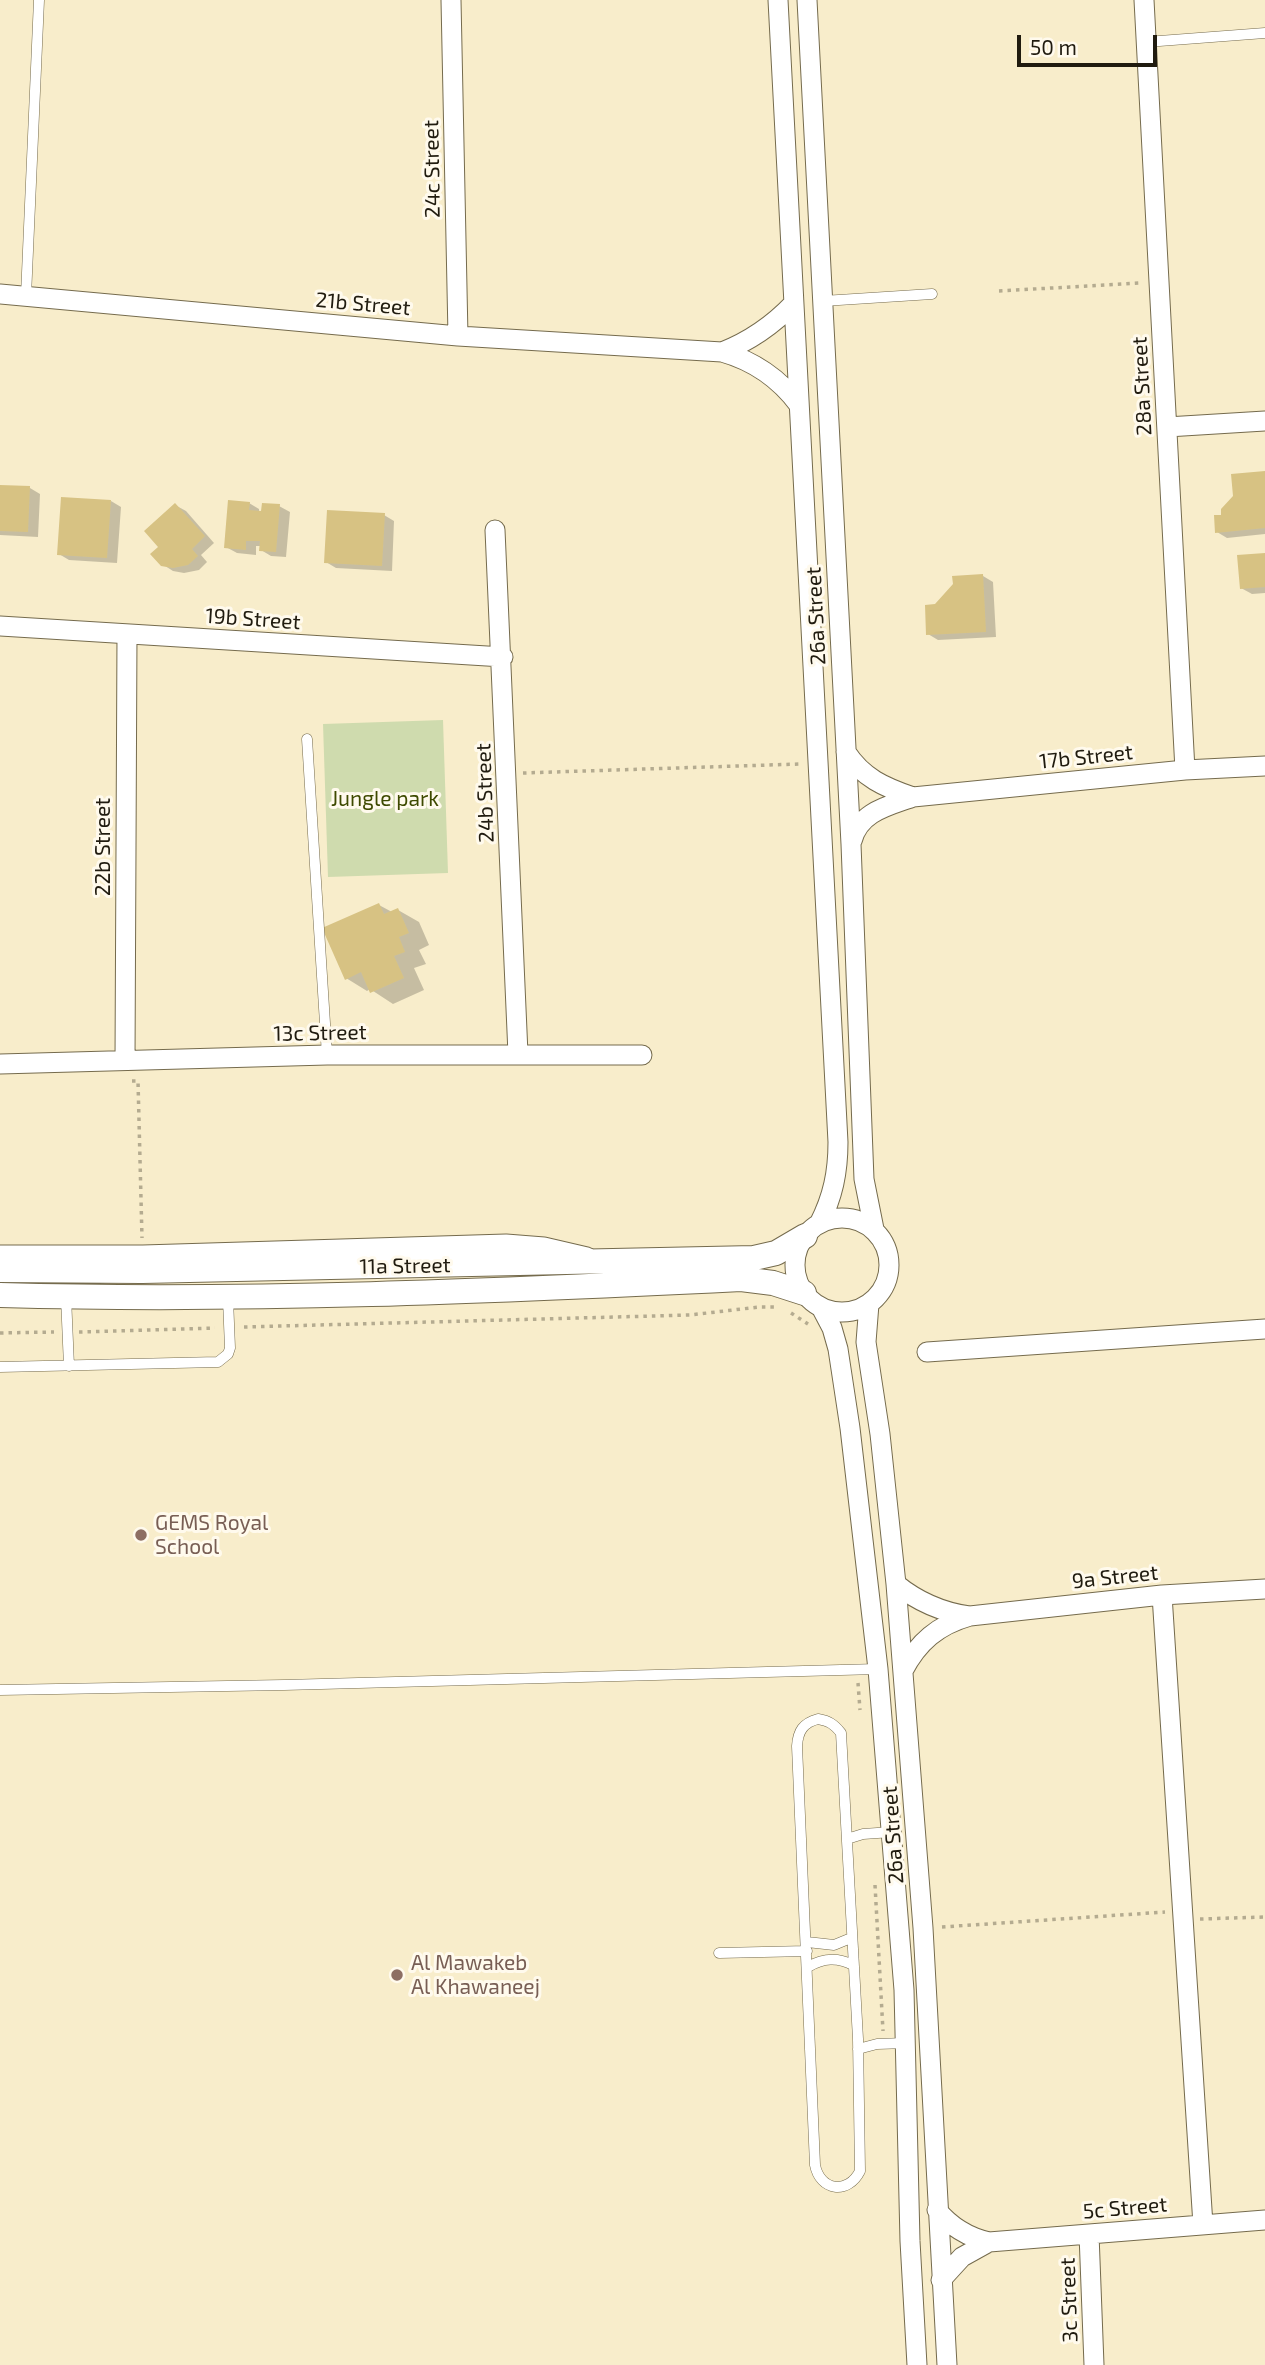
<!DOCTYPE html>
<html>
<head>
<meta charset="utf-8">
<style>
	body { margin:0 }
	#map { position:relative; width:1265px; height:2365px; overflow:hidden; background:#f8edcb; font-family:"Exo 2",sans-serif }
	canvas { display:block }
	.scale { position:absolute; left:1017px; top:35px; width:140px; height:32px; box-sizing:border-box; border:4px solid #201b0f; border-top:0; padding-left:9px; font-size:21px; line-height:24px; white-space:nowrap; color:#201b0f; -webkit-text-stroke:5px #fffaed; paint-order:stroke }
</style>
</head>
<body>
<div id="map">
<canvas width="1265" height="2365"></canvas>
<div class="scale">50 m</div>
</div>
<script>
const g = document.querySelector('canvas').getContext('2d');
g.lineJoin = 'round';
function paint(path, color) { g.fillStyle = color; g.fill(path, 'evenodd'); }
function stroke(path, color, width, dash) { g.strokeStyle = color; g.lineWidth = width; g.lineCap = dash ? 'butt' : 'round'; g.setLineDash(dash || []); g.stroke(path); }
function write(font, color, halo, rows, align = 'center') {
  g.font = font + ' "Exo 2",sans-serif'; g.lineWidth = 6; g.setLineDash([]); g.textBaseline = 'middle'; g.strokeStyle = halo; g.fillStyle = color; for (const [text, x, y, turn = 0] of rows) {
    g.save(); g.translate(x, y); g.rotate((+turn || 0) * Math.PI / 180); g.textAlign = isNaN(turn) ? turn : align; if (halo) g.strokeText(text, 0, 0); g.fillText(text, 0, 0); g.restore();
  }
}
paint(new Path2D(`
	M 443,720 L 448,873 L 328,877 L 323,724 Z`), '#cfdbae');
paint(new Path2D(`
	M 1265,473 L 1265,534 L 1227,538 L 1217,532 L 1223,516 Z
	M 0,487 L 30,488 L 40,494 L 38,537 L 0,535 Z
	M 111,501 L 121,507 L 117,563 L 69,560 L 59,554 Z
	M 249,503 L 259,509 L 259,512 L 279,506 L 290,512 L 286,557 L 271,556 L 261,550 L 261,546 L 256,546 L 256,555 L 237,553 L 226,547 Z
	M 175,505 L 186,511 L 214,543 L 201,555 L 207,562 L 199,570 L 184,573 L 173,571 L 162,564 L 161,547 Z
	M 384,515 L 394,521 L 392,571 L 336,568 L 326,562 Z
	M 1265,554 L 1265,593 L 1252,594 L 1241,588 Z
	M 983,576 L 993,582 L 996,637 L 938,640 L 928,634 L 935,606 Z
	M 379,905 L 392,912 L 398,910 L 419,922 L 429,945 L 419,950 L 426,964 L 414,968 L 424,990 L 393,1004 L 370,989 L 367,991 L 346,978 Z`), '#0003');
paint(new Path2D(`
	M 1265,471 L 1265,528 L 1215,533 L 1214,515 L 1221,515 L 1221,509 L 1233,496 L 1231,474 Z
	M 0,485 L 30,486 L 28,532 L 0,531 Z
	M 61,497 L 111,500 L 107,558 L 57,555 Z
	M 228,500 L 250,502 L 249,510 L 261,511 L 262,503 L 280,504 L 276,552 L 259,551 L 260,541 L 246,541 L 246,550 L 224,548 Z
	M 175,503 L 205,536 L 192,549 L 198,556 L 188,565 L 173,568 L 161,566 L 150,554 L 158,547 L 144,531 Z
	M 327,510 L 385,513 L 382,566 L 324,563 Z
	M 1265,553 L 1265,587 L 1240,589 L 1237,555 Z
	M 983,574 L 986,632 L 926,635 L 925,605 L 935,604 L 953,584 L 952,576 Z
	M 379,903 L 384,914 L 398,908 L 409,933 L 399,937 L 405,952 L 394,956 L 404,978 L 370,993 L 361,972 L 345,980 L 322,928 Z`), '#d7c283');
const service = new Path2D(`
	M 1146,42 L 1265,33
	M 26,296 L 39,0
	M 823,301 L 932,294
	M 307,739 L 327,1055
	M 66,1297 L 69,1366
	M 0,1367 L 218,1362 L 228,1354 L 230,1348 L 228,1299
	M 0,1690 L 284,1685 L 878,1669
	M 818,1719 C 829,1721 834,1724 841,1733 L 858,2039 L 860,2171 C 848,2195 820,2191 815,2165 L 797,1746 C 798,1731 803,1723 818,1719 Z
	M 847,1839 L 863,1834 L 892,1832
	M 807,1942 L 834,1945 L 851,1938
	M 719,1953 L 807,1951
	M 808,1967 C 823,1958 837,1957 853,1965
	M 858,2049 L 877,2044 L 906,2043`);
const minor = new Path2D(`
	M 451,0 L 458,336
	M 778,0 L 838,1142 C 838,1172 833,1197 819,1224
	M 807,0 L 851,844 L 864,1179 L 874,1229
	M 1144,0 L 1185,770
	M 0,294 L 458,336 L 722,352 C 754,361 779,378 799,405
	M 722,352 C 750,341 772,326 793,304
	M 1167,427 L 1265,421
	M 495,530 L 518,1054
	M 0,626 L 503,657
	M 846,752 C 863,778 884,787 913,797
	M 852,841 C 859,812 888,806 913,797 L 1185,770 L 1265,766
	M 125,1060 L 127,634
	M 0,1064 L 327,1055 L 642,1055
	M795 1265a47 47 0 1 1 94 0a47 47 0 1 1-94 0Z
	M 0,1255 L 143,1255 L 506,1244 L 544,1247 L 587,1257
	M 869,1304 L 866,1342 L 880,1434 L 896,1584 L 923,1928 L 947,2365
	M 822,1309 L 832,1328 L 838,1349 L 850,1428 L 878,1669 L 904,1990 L 910,2241 L 917,2365
	M 927,1352 L 1265,1329
	M 896,1584 C 918,1602 941,1612 969,1616
	M 1162,1595 L 1203,2225
	M 903,1671 C 918,1642 938,1625 970,1616 L 1162,1595 L 1265,1589
	M 937,2210 C 951,2227 967,2237 989,2242 L 1265,2220
	M 1089,2234 L 1094,2365
	M 941,2280 L 962,2257 L 989,2242`);
const tertiary = new Path2D(`
	M 0,1270 L 142,1271 L 754,1258 L 776,1253 L 805,1236
	M 0,1295 C 247,1302 495,1291 741,1279 L 773,1283 L 804,1293`);
stroke(service, '#756b4d', 11);
stroke(minor, '#756b4d', 21);
stroke(tertiary, '#756b4d', 26);
stroke(new Path2D(`
	M 999,291 L 1140,283
	M 523,773 L 799,764
	M 132,1081 L 138,1081 L 142,1238
	M 791,1313 L 808,1324
	M 244,1327 L 690,1315 L 759,1307 L 774,1307
	M 79,1332 L 215,1328
	M 0,1333 L 54,1332
	M 858,1683 L 860,1710
	M 875,1885 L 883,2031
	M 1200,1919 L 1265,1917
	M 942,1927 L 1165,1912`), '#b4ab90', 3.5, [3.5, 5]);
stroke(service, '#fff', 10);
stroke(minor, '#fff', 19);
stroke(tertiary, '#fff', 24);
for (const [x, y, r, color] of [
	[141,1535,7,"#8d6e63"],
	[397,1975,7,"#8d6e63"]
]) { const dot = new Path2D(); dot.arc(x, y, r, 0, 2 * Math.PI); g.fillStyle = color; g.fill(dot); stroke(dot, '#fffaed', 2.5); }
write('21px', '#201b0f', '#fffaed', [
	["24c Street",432,169,-91],
	["21b Street",363,304,5],
	["28a Street",1142,386,-93],
	["26a Street",816,616,-93],
	["19b Street",253,619,4],
	["17b Street",1086,757,-6],
	["24b Street",485,793,-92],
	["22b Street",103,847,-90],
	["13c Street",320,1033,-1],
	["11a Street",405,1266,-1],
	["9a Street",1115,1577,-6],
	["26a Street",893,1835,-94],
	["5c Street",1125,2208,-5],
	["3c Street",1069,2300,-92]
]);
write('21px', '#3e4a00', '#fffaed', [
	["Jungle park",385,799]
]);
write('21px', '#785e54', '#fffaed', [
	["GEMS Royal",155,1523],
	["School",155,1547],
	["Al Mawakeb",411,1963],
	["Al Khawaneej",411,1987]
], 'left');
</script>
</body>
</html>
